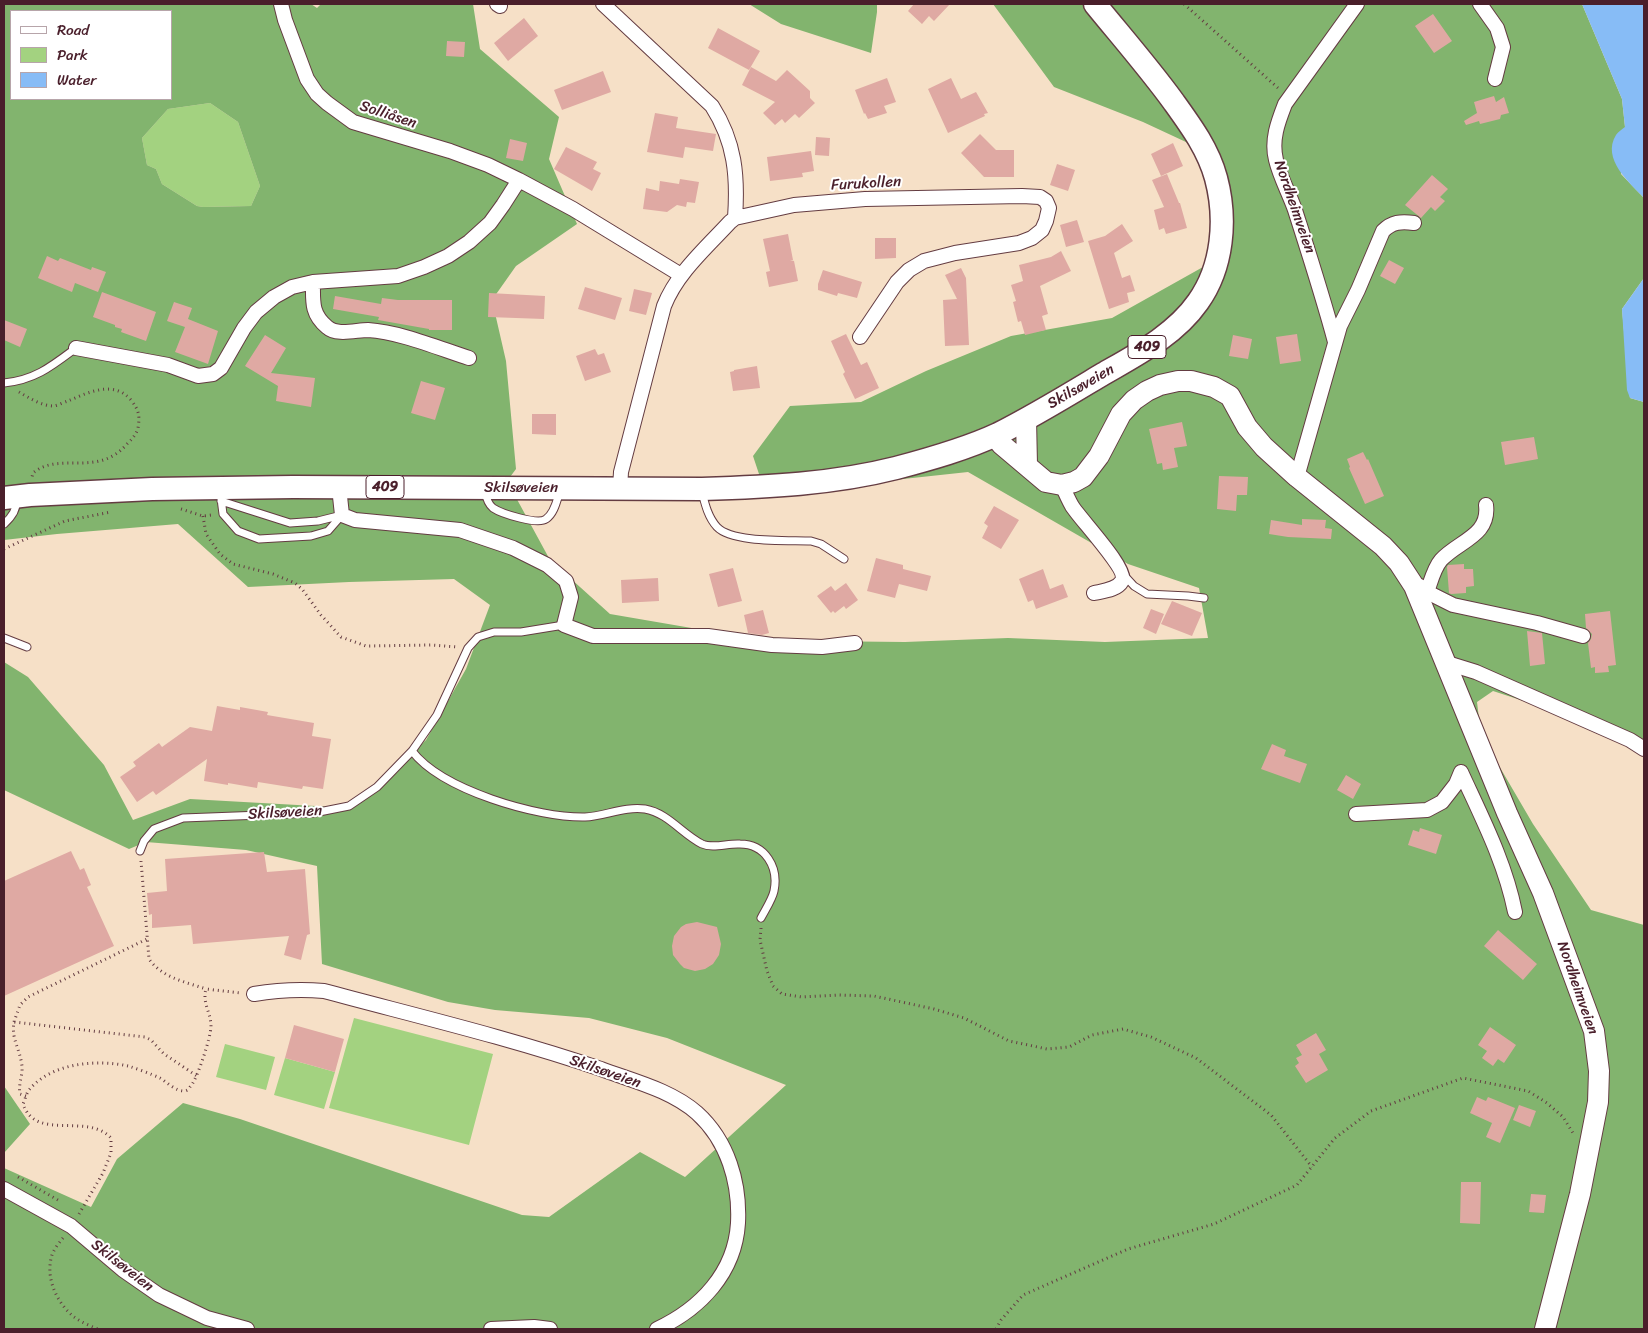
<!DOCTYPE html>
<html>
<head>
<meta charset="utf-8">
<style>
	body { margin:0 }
	#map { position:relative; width:1648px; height:1333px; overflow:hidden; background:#f6e0c7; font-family:Sriracha,sans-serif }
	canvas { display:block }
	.frame { position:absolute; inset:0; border:5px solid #4a1f2b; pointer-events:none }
	.legend { position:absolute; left:10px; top:10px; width:162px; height:90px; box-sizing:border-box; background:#fff; border:1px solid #b7a5aa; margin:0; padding:6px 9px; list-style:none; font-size:15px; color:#4a1f2b }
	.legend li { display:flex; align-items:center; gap:10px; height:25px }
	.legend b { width:25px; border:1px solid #b7a5aa }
</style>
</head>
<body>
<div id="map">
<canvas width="1648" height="1333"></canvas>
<div class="frame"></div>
<ul class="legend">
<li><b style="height:6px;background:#fff"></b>Road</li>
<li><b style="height:14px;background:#a3d280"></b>Park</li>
<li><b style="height:14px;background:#87bcf6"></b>Water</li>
</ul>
</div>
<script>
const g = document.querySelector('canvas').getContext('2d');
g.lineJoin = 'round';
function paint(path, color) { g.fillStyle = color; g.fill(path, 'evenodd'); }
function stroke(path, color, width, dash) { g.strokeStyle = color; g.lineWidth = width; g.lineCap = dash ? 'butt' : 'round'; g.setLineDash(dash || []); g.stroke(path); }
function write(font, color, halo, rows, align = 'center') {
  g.font = font + ' Sriracha,sans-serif'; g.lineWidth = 4; g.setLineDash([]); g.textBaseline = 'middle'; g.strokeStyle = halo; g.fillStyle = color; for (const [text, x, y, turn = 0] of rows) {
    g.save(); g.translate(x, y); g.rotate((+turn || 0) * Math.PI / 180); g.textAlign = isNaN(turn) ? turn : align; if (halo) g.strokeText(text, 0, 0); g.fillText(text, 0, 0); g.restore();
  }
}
paint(new Path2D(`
	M 210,103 L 238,122 L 260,186 L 251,206 L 203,207 L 197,206 L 162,184 L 156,169 L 147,165 L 142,138 L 168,109 Z
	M 354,1018 L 493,1054 L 469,1145 L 329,1108 Z
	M 225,1044 L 275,1057 L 266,1090 L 216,1077 Z
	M 285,1058 L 335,1072 L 324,1109 L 274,1095 Z`), '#a3d280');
paint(new Path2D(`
	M 4,4 L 311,4 L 317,8 L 321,4 L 473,4 L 480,49 L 559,117 L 549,159 L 577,224 L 516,266 L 492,300 L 506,361 L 516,469 L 507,481 L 550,560 L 610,614 L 709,631 L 809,641 L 905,642 L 1008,638 L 1105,642 L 1208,638 L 1199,588 L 1128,564 L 968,472 L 866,483 L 762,483 L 753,456 L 790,406 L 861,402 L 926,371 L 1011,336 L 1112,318 L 1203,267 L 1225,211 L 1201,149 L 1143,122 L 1054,87 L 993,4 L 1582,4 L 1622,99 L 1625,127 L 1621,174 L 1644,198 L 1644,278 L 1622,309 L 1630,398 L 1644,402 L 1644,752 L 1591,723 L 1493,691 L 1477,702 L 1481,735 L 1533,824 L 1591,910 L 1644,925 L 1644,1329 L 4,1329 L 4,1168 L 91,1207 L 117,1159 L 183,1103 L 240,1119 L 522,1215 L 549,1217 L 640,1152 L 685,1177 L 786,1085 L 667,1038 L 589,1018 L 495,1010 L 448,1002 L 322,964 L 317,866 L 246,850 L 146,842 L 129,849 L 4,790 L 4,662 L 28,677 L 104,765 L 133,820 L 190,799 L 351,808 L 426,740 L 466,669 L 490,605 L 454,579 L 349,582 L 248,587 L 178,524 L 57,534 L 4,540 ZM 11,11 L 171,11 L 171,99 L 11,99 ZM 210,103 L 238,122 L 260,186 L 251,206 L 203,207 L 197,206 L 162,184 L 156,169 L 147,165 L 142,138 L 168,109 Z
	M 749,4 L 877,4 L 877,12 L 871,53 L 781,24 Z
	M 4,1086 L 30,1124 L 4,1153 Z`), '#82b46e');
paint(new Path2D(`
	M 1582,4 L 1644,4 L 1644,198 C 1630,183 1601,159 1616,135 C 1618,132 1622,129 1625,127 L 1622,99 Z
	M 1644,278 L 1644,402 L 1630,398 L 1627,390 L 1622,309 Z`), '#87bcf6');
paint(new Path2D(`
	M 914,4 L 950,4 L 934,21 L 929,16 L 922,24 L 908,11 Z
	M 1433,14 L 1452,41 L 1434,53 L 1415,26 Z
	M 524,18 L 538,36 L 508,61 L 494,43 Z
	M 718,28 L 760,51 L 749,70 L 708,48 Z
	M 447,41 L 465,42 L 464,57 L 446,56 Z
	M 751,67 L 776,81 L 787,70 L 810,91 L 810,98 L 815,103 L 799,118 L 795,114 L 785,123 L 782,119 L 775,125 L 763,113 L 775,102 L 742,85 Z
	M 603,71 L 611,92 L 562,110 L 554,90 Z
	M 887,78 L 896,102 L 884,106 L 887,113 L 868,119 L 865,113 L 864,114 L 855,90 Z
	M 951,78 L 961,99 L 976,92 L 988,113 L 984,114 L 985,116 L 948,133 L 928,89 Z
	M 1494,96 L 1496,102 L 1504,97 L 1509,113 L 1501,115 L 1500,119 L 1480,124 L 1479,121 L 1466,125 L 1464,121 L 1477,113 L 1474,102 Z
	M 655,113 L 678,117 L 676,128 L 716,134 L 713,151 L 685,147 L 683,158 L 647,152 Z
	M 980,134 L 996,150 L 1014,150 L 1014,177 L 984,177 L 961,153 Z
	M 816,137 L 830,138 L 829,156 L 815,155 Z
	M 510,139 L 527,143 L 523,161 L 506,158 Z
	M 1173,143 L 1183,166 L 1161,176 L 1151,154 Z
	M 566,147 L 597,162 L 593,169 L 601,173 L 592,191 L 554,169 Z
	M 811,151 L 814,171 L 802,173 L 803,177 L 770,181 L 767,157 Z
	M 1057,164 L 1075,170 L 1068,191 L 1050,185 Z
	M 1167,174 L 1179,203 L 1180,203 L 1187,228 L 1166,234 L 1164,228 L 1159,230 L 1154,210 L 1164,207 L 1152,180 Z
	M 1432,175 L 1448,189 L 1440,197 L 1445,201 L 1435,211 L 1431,207 L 1421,218 L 1405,205 Z
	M 680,179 L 699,182 L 695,203 L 687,202 L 686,207 L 677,205 L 667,212 L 643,209 L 646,188 L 659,191 L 660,181 L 679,184 Z
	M 1077,220 L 1084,242 L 1066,247 L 1060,225 Z
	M 1122,224 L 1133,241 L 1114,253 L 1122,278 L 1130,275 L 1135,291 L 1127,293 L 1129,302 L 1109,309 L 1088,241 L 1105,236 Z
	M 788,234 L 793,260 L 790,260 L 794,261 L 798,281 L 769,287 L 766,272 L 770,271 L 763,239 Z
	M 875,238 L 896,238 L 896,258 L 875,259 Z
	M 1061,251 L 1071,271 L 1040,286 L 1048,314 L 1042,316 L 1046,330 L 1025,335 L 1021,321 L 1018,322 L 1013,302 L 1016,301 L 1011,285 L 1023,281 L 1019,265 L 1051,257 Z
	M 47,256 L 58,261 L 60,258 L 91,270 L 92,267 L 106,272 L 98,292 L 75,283 L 72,292 L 38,278 Z
	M 1389,260 L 1404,268 L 1395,284 L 1380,276 Z
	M 961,268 L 966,278 L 969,345 L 945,346 L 943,300 L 957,299 L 945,275 Z
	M 823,270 L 862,282 L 857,298 L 838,293 L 837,296 L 818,290 L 818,284 Z
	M 585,287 L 622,298 L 615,320 L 578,309 Z
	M 634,289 L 652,293 L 646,315 L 629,311 Z
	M 102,292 L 156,312 L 146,341 L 121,332 L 122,329 L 115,327 L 115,325 L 93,317 Z
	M 489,293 L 545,296 L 544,319 L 488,317 Z
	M 335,296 L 381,304 L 382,298 L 398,300 L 452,300 L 452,330 L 429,330 L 429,329 L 378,320 L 379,317 L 333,309 Z
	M 174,302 L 192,308 L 188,319 L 218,331 L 208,364 L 175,352 L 185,327 L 167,321 Z
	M 4,320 L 27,329 L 20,347 L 4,340 Z
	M 846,334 L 861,365 L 867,362 L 879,388 L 855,399 L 843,374 L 845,372 L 831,341 Z
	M 1297,334 L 1301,361 L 1280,364 L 1276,337 Z
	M 265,335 L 286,348 L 271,373 L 315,378 L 311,407 L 276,401 L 278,386 L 245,366 Z
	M 1233,335 L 1252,339 L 1248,359 L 1229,356 Z
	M 595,349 L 598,355 L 604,353 L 611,372 L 585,381 L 576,356 Z
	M 757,366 L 760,388 L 733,391 L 730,372 L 734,371 L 734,370 Z
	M 421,381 L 445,388 L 435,420 L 411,413 Z
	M 532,414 L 556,414 L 556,435 L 532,434 Z
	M 1182,422 L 1187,446 L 1174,448 L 1178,467 L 1163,470 L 1162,463 L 1157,464 L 1149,429 Z
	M 1534,437 L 1538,459 L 1505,465 L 1501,442 Z
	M 1363,452 L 1367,460 L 1368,459 L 1384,496 L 1365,504 L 1349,468 L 1350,467 L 1347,459 Z
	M 1219,476 L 1248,477 L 1247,495 L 1237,495 L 1236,511 L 1217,509 Z
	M 994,506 L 1019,520 L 1001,549 L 982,538 L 988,526 L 984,523 Z
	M 1302,519 L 1326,520 L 1325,528 L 1332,529 L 1331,539 L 1288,537 L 1269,534 L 1271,520 L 1302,525 Z
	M 876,558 L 903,565 L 903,569 L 931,576 L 927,591 L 899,584 L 895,598 L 867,591 Z
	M 1464,564 L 1464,569 L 1473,569 L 1474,586 L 1466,587 L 1466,593 L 1451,594 L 1449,593 L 1447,567 L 1448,565 Z
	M 733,568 L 742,601 L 718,607 L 709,574 Z
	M 1043,569 L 1050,589 L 1063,584 L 1068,597 L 1036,609 L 1033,600 L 1028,602 L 1019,579 Z
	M 658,578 L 659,601 L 622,603 L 621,580 Z
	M 846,583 L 858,600 L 846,609 L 844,606 L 835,613 L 833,611 L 831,613 L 817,596 L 831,586 L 835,591 Z
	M 1172,601 L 1202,613 L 1192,636 L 1161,624 Z
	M 1151,609 L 1164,614 L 1156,634 L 1143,628 Z
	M 763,610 L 769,633 L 762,635 L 748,633 L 744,615 Z
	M 1610,611 L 1616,665 L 1608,666 L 1609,672 L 1595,673 L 1595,667 L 1591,668 L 1588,643 L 1591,639 L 1592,634 L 1586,628 L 1585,614 Z
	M 1527,631 L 1542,633 L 1545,664 L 1530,666 Z
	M 217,706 L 240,710 L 240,707 L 268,712 L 267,715 L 314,723 L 312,736 L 331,739 L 323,789 L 303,786 L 302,789 L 258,782 L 257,788 L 228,783 L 228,785 L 204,781 L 207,759 L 156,795 L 153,791 L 137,802 L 120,777 L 136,766 L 133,762 L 159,743 L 162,747 L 190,727 L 212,731 Z
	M 1272,744 L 1286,750 L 1284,756 L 1307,764 L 1300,783 L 1261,769 Z
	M 1346,775 L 1361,784 L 1353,799 L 1337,790 Z
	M 1420,828 L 1442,835 L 1436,854 L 1408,845 L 1413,830 L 1419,832 Z
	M 71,851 L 80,870 L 84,868 L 91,885 L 87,887 L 114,946 L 4,996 L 4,881 Z
	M 264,852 L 267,872 L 305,869 L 310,934 L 307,935 L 301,960 L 284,955 L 289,936 L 193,944 L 191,925 L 152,928 L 152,914 L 149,915 L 147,893 L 167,891 L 165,859 Z
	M 697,922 L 717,927 L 721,944 L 719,955 L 713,964 L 705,969 L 695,971 L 684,968 L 680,964 L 673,955 L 672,946 L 674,936 L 681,927 L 686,924 Z
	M 1498,930 L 1537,964 L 1523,980 L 1484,946 Z
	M 294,1025 L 344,1039 L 335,1072 L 285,1058 Z
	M 1490,1027 L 1516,1045 L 1504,1063 L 1498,1059 L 1493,1066 L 1482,1058 L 1487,1051 L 1478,1045 Z
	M 1316,1033 L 1326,1050 L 1319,1054 L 1328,1070 L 1306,1083 L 1295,1066 L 1299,1063 L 1296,1058 L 1302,1055 L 1296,1045 Z
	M 1477,1097 L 1486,1101 L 1488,1097 L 1515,1108 L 1500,1143 L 1486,1137 L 1492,1123 L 1470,1113 Z
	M 1519,1105 L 1536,1111 L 1530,1127 L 1513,1120 Z
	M 1461,1182 L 1481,1182 L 1480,1224 L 1460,1223 Z
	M 1531,1194 L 1546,1195 L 1544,1213 L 1529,1212 Z`), '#dfa9a3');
const lane = new Path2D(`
	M 4,383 C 35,380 52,366 76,348
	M 220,491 L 223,514 L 238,531 L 259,539 L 311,536 L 328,531 L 342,515
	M 485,491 C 486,497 488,504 493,508 C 502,514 538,525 546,519 C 555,513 557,499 560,491
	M 702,492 C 705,504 708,517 717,527 C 732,543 788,540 811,541 L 821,544 L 844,559
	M 221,501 L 290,523 L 318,521 L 342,515
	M 4,524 C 12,517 17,510 17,499
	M 1123,574 L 1134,586 L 1147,594 L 1188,596 L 1204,598
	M 4,638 L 27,647
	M 412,751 C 442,790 537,818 585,817 C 605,816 625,806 645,809 C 668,813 682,834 702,844 C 713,849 728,843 740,844 C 765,844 779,867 774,891 C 772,900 765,910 761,918
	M 140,851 L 144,841 L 154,829 L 183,818 L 314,813 L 349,806 L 377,787 L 412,751 L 437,715 L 468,648 L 478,637 L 494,632 L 521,632 L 564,625`);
const street = new Path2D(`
	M 281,4 L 285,20 L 307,79 L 317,94 L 327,103 L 353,122 L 450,151 L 488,165 L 519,180 L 573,209 L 681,275
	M 497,4 L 500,6
	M 603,4 L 712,106 C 735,142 738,176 735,218
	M 1480,4 L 1497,28 L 1503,47 L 1495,79
	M 313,282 C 313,301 311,314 327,327 C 337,336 356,330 368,330 C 400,332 438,348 469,358
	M 1335,342 C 1323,297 1309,254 1295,210 C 1289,193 1280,177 1276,160 C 1271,140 1278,122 1285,104 L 1357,4
	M 76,348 L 168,365 L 198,376 L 213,374 L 221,368 L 244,328 L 256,312 L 274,297 L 292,287 L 313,282 L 398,276 L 424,267 L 448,256 L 469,242 L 490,223 L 503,205 L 519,180
	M 1297,477 L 1340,326 L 1358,290 L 1383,231 C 1392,222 1401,221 1414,223
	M 1062,485 C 1065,492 1068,499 1072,506 C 1080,519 1128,569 1122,581 C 1117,590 1103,591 1094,593
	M 339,487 L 342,515 L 355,520 L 460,530 L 513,548 L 547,565 L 566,581 L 571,597 L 564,625 L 593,636 L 708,636 L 772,645 L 822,647 L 855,643
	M 620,488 L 621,472 L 664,306 C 677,273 706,248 730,222 L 735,218 L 794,205 L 865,199 L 1022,196 L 1040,197 L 1046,201 L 1049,208 L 1046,221 L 1042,230 L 1032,238 L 1019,243 L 955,253 L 924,261 L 909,270 L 897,282 L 860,337
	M 1414,586 L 1420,586 L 1427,592 L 1453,605 L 1537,623 L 1583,636
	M 1427,592 C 1431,581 1434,568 1441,560 C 1458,541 1490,536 1486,505
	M 1447,663 L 1476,672 L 1630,740 L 1644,749
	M 1461,772 C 1482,818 1505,862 1515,912
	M 1356,814 L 1427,810 L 1442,802 L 1456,784 L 1461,772
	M 254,994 C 278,990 300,989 324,991 C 417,1016 510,1038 601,1069 C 633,1081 671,1090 697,1113 C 728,1141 740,1183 738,1223 C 735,1273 700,1309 657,1329
	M 4,1189 L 71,1226 L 123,1270 L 159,1295 L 207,1318 L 247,1329
	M 491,1329 L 534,1327 L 550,1329`);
const secondary = new Path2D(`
	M 1026,419 L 1027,465
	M 995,435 L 1001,444 L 1046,482 L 1062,485 L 1074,482 L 1083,477 L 1099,456 L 1121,414 L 1134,400 L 1147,391 L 1160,385 L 1178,381 L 1191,381 L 1214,387 L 1230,396 L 1247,427 L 1264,447 L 1297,477 L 1383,546 L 1399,563 L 1414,586 L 1507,813 L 1543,893 L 1594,1031 L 1599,1071 L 1598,1102 L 1580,1194 L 1545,1329`);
const primary = new Path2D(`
	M 4,498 L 30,495 L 152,489 L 293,487 L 702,489 C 767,487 833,484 896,468 C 930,459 966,449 998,434 C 1034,416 1068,395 1103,374 C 1136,355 1175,335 1198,302 C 1223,267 1227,219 1216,178 C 1208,149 1191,126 1173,101 C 1149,68 1121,36 1095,4`);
stroke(lane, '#643c42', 9);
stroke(street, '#643c42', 16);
stroke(secondary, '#643c42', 22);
stroke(primary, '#643c42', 25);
stroke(new Path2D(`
	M 1184,4 L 1278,88
	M 19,392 C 29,398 42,406 54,406 C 59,405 64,402 68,401 C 89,392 114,380 131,400 C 139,410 140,416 138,428 C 136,435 132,439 127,444 C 98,478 59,451 33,473 L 32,477
	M 181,509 L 203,516 L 211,515
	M 203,516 L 206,534 L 220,554 L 233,564 L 273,574 L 295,583 L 302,589 L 321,615 L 341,637 L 366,646 L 432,645 L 457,647
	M 4,549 L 65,521 L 111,512
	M 141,861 L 149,959 C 162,978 186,982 206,989
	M 761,928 L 760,940 L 767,971 L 773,986 L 782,994 L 802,997 L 838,995 L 874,996 L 934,1009 L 964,1018 L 1009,1041 L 1047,1049 L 1069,1047 L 1092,1035 L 1123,1029 L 1151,1037 L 1196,1058 L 1271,1115 L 1312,1167
	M 14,1022 L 20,1005 L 28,997 L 147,939
	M 26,1096 L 20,1094 C 18,1084 23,1075 22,1066 C 20,1049 11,1039 14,1022 L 145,1037 L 151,1040 L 164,1054 L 197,1076
	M 18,1177 L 58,1200
	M 79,1214 L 103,1173 L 111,1153 L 111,1138 C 87,1112 36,1142 23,1104 C 25,1100 26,1094 29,1090 C 51,1063 96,1059 128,1066 C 138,1069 151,1074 160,1078 C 167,1082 175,1091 184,1091 C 187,1091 189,1089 190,1087 C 197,1080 211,1037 211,1026 C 211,1013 202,1003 206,989 L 241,993
	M 63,1238 C 59,1243 54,1249 52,1255 C 45,1277 56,1302 74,1317 C 81,1322 90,1326 98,1329
	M 996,1329 L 1001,1320 L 1023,1295 L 1128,1249 L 1214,1224 L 1297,1185 L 1335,1138 L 1371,1111 L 1463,1078 L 1528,1091 L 1547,1103 L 1563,1117 L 1573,1133`), '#643c42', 3, [1, 4]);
stroke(lane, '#fff', 7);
stroke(street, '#fff', 14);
stroke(secondary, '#fff', 20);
stroke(primary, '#fff', 22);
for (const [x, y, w] of [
	[1147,347,38],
	[385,487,38]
]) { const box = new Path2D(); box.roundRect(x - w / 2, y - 11.5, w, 23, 4); g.fillStyle = '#fff'; g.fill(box); stroke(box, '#4a1f2b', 1); }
write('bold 14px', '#4a1f2b', null, [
	["409",1147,347],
	["409",385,487]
]);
write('15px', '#4a1f2b', '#fff', [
	["Solliåsen",388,115,18],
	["Furukollen",866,184,-3],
	["Nordheimveien",1294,207,71],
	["Skilsøveien",1081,387,-30],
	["Skilsøveien",521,488],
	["Skilsøveien",285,813,-3],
	["Nordheimveien",1577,988,71],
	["Skilsøveien",605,1072,19],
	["Skilsøveien",122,1266,38]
]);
</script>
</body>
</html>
